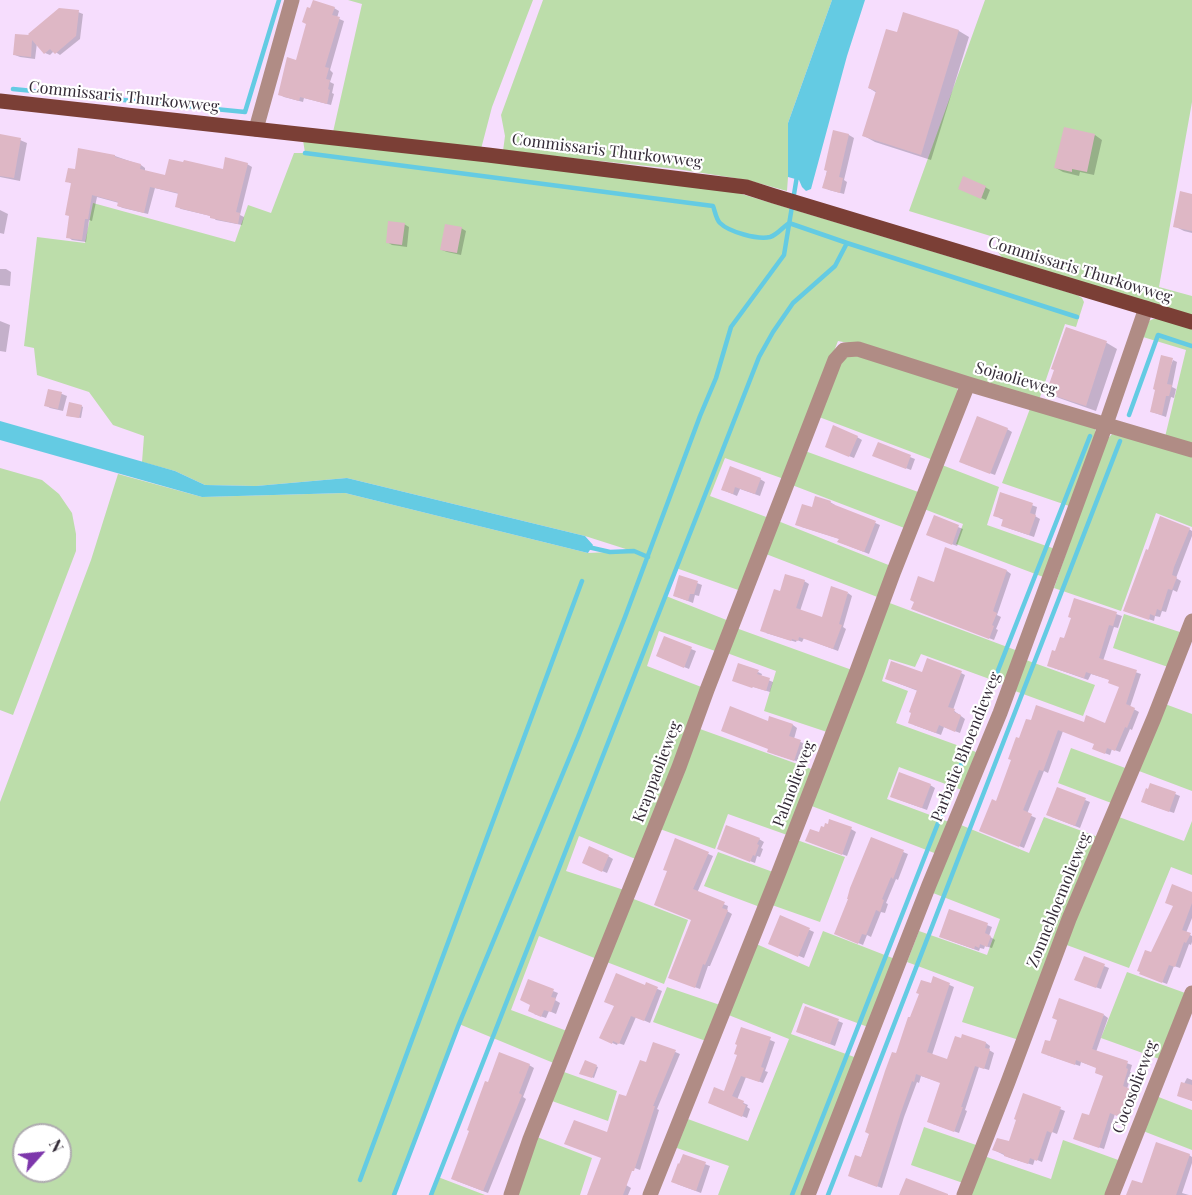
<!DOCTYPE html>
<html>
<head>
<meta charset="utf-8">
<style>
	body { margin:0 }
	#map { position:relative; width:1192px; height:1195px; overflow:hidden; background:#f6ddfd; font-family:"Playfair Display",serif }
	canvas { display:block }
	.north { position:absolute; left:12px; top:1123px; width:60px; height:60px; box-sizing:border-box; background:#fff; border:2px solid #aeabaf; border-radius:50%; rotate:63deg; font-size:16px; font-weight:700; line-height:24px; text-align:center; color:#352c38 }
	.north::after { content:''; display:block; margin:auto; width:21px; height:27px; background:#7d37ab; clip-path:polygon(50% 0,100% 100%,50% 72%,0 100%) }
</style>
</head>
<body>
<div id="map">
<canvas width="1192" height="1195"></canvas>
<div class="north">N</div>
</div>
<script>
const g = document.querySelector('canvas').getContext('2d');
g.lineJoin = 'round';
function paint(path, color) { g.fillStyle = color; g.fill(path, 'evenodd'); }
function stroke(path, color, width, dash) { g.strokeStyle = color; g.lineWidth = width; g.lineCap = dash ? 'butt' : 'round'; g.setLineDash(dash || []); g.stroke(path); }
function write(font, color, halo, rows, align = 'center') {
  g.font = font + ' "Playfair Display",serif'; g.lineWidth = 4.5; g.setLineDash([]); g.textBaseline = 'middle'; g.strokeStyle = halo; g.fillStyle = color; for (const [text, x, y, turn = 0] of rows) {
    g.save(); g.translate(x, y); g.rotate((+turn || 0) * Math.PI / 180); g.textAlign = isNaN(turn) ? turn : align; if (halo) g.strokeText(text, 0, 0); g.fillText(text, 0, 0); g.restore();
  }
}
paint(new Path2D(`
	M 348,0 L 533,0 L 492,107 L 481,149 L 333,132 L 362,4 Z
	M 543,0 L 832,0 L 788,123 L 788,177 L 787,191 L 747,180 L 677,169 L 503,151 L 505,136 L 501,115 Z
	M 985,0 L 1192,0 L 1192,102 L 1159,287 L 1192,296 L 1192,317 L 1002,257 C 996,251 996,246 997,238 L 909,211 Z
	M 303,140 L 725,189 L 1077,295 L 1082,298 L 1084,302 L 1076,327 L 1065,324 L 1039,400 L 859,345 L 838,341 L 784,479 L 725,458 L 710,496 L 769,518 L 741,591 L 676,568 L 666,596 L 729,621 L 718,652 L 659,631 L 647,666 L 704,688 L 638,860 L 579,836 L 566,871 L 624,890 L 597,959 L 539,936 L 511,1010 L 567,1031 L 556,1064 L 459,1024 L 394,1195 L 0,1195 L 0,802 L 91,560 L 118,474 L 202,497 L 345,493 L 588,553 L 632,551 L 585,536 L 347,478 L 256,486 L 205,485 L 175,471 L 142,462 L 144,436 L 113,425 L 89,392 L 37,375 L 34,348 L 24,346 L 37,237 L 85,243 L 93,203 L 235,242 L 248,205 L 271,213 L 294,153 L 305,153 ZM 24,1135 L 60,1135 L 60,1171 L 24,1171 Z
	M 1153,319 L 1159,319 L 1192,329 L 1192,445 L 1165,437 L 1186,350 L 1143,337 L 1149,321 Z
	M 854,354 L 956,386 L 958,391 L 933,460 L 819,417 L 836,368 L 846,356 Z
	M 1031,406 L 1095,428 L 1096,433 L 1072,507 L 1002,483 Z
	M 1112,434 L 1192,454 L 1192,527 L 1156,513 L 1121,611 L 1054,588 L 1105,442 Z
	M 805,451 L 921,493 L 907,529 L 792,485 Z
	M 942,465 L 999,487 L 987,525 L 1055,549 L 1046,578 L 956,544 L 963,524 L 924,509 Z
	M 0,468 L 42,480 L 59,494 L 72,513 L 76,534 L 76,551 L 13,715 L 0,710 Z
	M 778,521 L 891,566 L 880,598 L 766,554 Z
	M 887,602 L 1018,651 L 1006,685 L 921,654 L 915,667 L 889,659 L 882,681 L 908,691 L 896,723 L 976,752 L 962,790 L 899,767 L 887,799 L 949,822 L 937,854 L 809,805 Z
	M 1124,614 L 1183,633 L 1171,668 L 1113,648 Z
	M 736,628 L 852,670 L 830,733 L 764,711 L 776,671 L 727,653 Z
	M 1026,660 L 1095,685 L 1083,716 L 1015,691 Z
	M 1165,704 L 1192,714 L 1192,791 L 1139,771 Z
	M 700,729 L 814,770 L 790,836 L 728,814 L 715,849 L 660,829 Z
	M 1071,748 L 1128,769 L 1114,804 L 1058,783 Z
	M 1044,817 L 1098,837 L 1019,1040 L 962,1022 L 974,987 L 907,962 L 919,931 L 987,955 L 1000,919 L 933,893 L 961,825 L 1029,853 Z
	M 1119,817 L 1184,841 L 1192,821 L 1192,875 L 1171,867 L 1129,968 L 1064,944 Z
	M 797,840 L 845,857 L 820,922 L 772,905 Z
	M 718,852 L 773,872 L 760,907 L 704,886 Z
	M 631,898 L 688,920 L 664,984 L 604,961 Z
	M 823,931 L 895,959 L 868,1027 L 803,1003 L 791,1034 L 857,1058 L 803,1195 L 718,1195 L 729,1166 L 674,1147 L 685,1118 L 748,1141 L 789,1039 L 726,1014 L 754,943 L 809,967 Z
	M 1127,972 L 1188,994 L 1162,1060 L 1101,1038 Z
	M 667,987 L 720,1005 L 706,1041 L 653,1022 Z
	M 564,1072 L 617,1091 L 608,1121 L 552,1101 Z
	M 1156,1096 L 1192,1110 L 1192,1150 L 1143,1131 Z
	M 924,1127 L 979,1146 L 966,1184 L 911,1165 Z
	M 537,1137 L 592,1158 L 580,1195 L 515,1195 Z
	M 1063,1140 L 1121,1161 L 1109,1195 L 969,1195 L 984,1156 L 1051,1179 Z
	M 438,1177 L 485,1195 L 431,1195 Z`), '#bcddaa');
paint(new Path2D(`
	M 832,0 L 865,0 L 847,56 L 811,189 L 806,191 L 802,187 L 799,180 L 788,177 L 788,123 Z
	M 0,421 L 175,471 L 205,485 L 256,486 L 347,478 L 585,536 L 593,545 L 588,553 L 345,493 L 202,497 L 0,440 Z`), '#64cbe3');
paint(new Path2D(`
	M 334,8 L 339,11 L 337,18 L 344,21 L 330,70 L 333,73 L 330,82 L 334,84 L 332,93 L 334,94 L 331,105 L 304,98 L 303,102 L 284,97 L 279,94 L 297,62 Z
	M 78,12 L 83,14 L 80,39 L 60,55 L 54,51 L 50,55 L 45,53 L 37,43 L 35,59 L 20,57 L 15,55 L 32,37 Z
	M 904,14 L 959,31 L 969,37 L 931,160 L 875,142 L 864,136 L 877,93 L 869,88 L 898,34 Z
	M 834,132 L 849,135 L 854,138 L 844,180 L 847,182 L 844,194 L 829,190 L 824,187 Z
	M 1095,135 L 1102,140 L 1094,175 L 1080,172 L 1079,176 L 1063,172 L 1056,168 Z
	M 0,136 L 20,140 L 27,143 L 20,181 L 0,177 L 0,179 Z
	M 115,156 L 141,165 L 145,168 L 145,171 L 166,177 L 224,171 L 247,164 L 252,167 L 240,215 L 244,217 L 242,225 L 216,220 L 211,216 L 181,209 L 176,206 L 179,194 L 155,188 L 148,214 L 123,208 L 118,206 L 119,203 L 97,197 L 92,221 L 89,220 L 86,242 L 72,240 L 68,237 L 72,184 L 67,181 L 76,171 Z
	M 985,187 L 990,190 L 986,200 L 965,191 Z
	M 1192,195 L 1192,233 L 1184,231 L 1174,226 Z
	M 0,210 L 8,214 L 4,234 L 0,233 Z
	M 404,224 L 409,227 L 407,247 L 392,245 L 387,242 Z
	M 461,228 L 466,231 L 461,255 L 447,252 L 442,250 Z
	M 0,269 L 6,269 L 11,272 L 10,286 L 0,285 Z
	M 0,321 L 10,325 L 6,352 L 0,351 Z
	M 1067,329 L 1107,343 L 1117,349 L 1096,411 L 1059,398 L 1048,392 Z
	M 1173,360 L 1177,362 L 1172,387 L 1176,389 L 1174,398 L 1171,397 L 1166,417 L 1152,412 Z
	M 49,390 L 62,394 L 67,396 L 63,411 L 50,408 L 45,405 Z
	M 81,406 L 83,407 L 81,418 L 69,416 Z
	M 1007,429 L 1012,432 L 995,475 L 965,464 Z
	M 857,437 L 862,440 L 854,458 L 831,449 Z
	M 910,457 L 915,459 L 911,470 L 879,458 Z
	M 760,479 L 765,482 L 760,496 L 740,489 L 737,496 L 723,490 Z
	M 1001,494 L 1037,507 L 1035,516 L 1040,519 L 1034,537 L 1008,528 L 1004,520 L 999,518 Z
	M 830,502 L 835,505 L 835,506 L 880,525 L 869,554 L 844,544 L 840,539 L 802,527 L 813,509 Z
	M 958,527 L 963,529 L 957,546 L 933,537 Z
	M 1189,529 L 1192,531 L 1192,536 L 1176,578 L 1181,581 L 1177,592 L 1173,590 L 1166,612 L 1162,611 L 1160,617 L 1155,616 L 1154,621 L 1125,611 L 1149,551 Z
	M 1007,571 L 1011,574 L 997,615 L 1001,617 L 996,629 L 998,630 L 994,640 L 918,611 L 935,584 Z
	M 804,581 L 809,584 L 800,611 L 823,619 L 848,593 L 852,596 L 843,627 L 846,629 L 838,651 L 804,638 L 802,642 L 797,640 L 796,642 L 766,633 L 781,593 Z
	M 697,583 L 702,585 L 699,596 L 695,595 L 693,603 L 675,596 Z
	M 1075,600 L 1122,616 L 1118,628 L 1114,627 L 1103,661 L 1141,674 L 1130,707 L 1139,712 L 1132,730 L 1130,729 L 1120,752 L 1112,749 L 1110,755 L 1099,751 L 1096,744 L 1063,731 L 1048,773 L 1044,771 L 1027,814 L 1036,818 L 1024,848 L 986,833 L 1027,721 L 1105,725 L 1121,687 L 1111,680 L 1091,674 L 1088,680 L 1054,668 L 1056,653 L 1065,640 L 1072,618 Z
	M 664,638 L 696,651 L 689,669 L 662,658 Z
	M 758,672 L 762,674 L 761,677 L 773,682 L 770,692 L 738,682 Z
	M 961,673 L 965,675 L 953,710 L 965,719 L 960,733 L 944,727 L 941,735 L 914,725 L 918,691 L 887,679 L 923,674 Z
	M 769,722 L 793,725 L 797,728 L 794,739 L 805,744 L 799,762 L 774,754 Z
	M 1151,784 L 1180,796 L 1174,813 L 1147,804 Z
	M 930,785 L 935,788 L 927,810 L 897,799 Z
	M 1085,800 L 1090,802 L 1080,828 L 1052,817 Z
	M 851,829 L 856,832 L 847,856 L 812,843 L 820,834 Z
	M 759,839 L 764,842 L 761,848 L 763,849 L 760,857 L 757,856 L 755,863 L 724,851 Z
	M 871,839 L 908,854 L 898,880 L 896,879 L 886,903 L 888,904 L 885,913 L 881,912 L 871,937 L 867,935 L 863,945 L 841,936 Z
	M 676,840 L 713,856 L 697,893 L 728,906 L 727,911 L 732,914 L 710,966 L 708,966 L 700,989 L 675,980 L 693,920 L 669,871 Z
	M 608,856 L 613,859 L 607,873 L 588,865 Z
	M 1192,893 L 1192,918 L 1186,933 L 1192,936 L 1192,942 L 1191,945 L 1189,944 L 1180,968 L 1174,966 L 1167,984 L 1146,976 L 1152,954 L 1174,906 Z
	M 950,911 L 992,927 L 989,936 L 995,940 L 992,948 L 985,946 L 984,949 L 980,948 L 979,951 L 946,939 Z
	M 781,917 L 814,932 L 804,958 L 775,946 Z
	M 1104,966 L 1109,968 L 1101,989 L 1081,982 Z
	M 934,978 L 954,987 L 932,1055 L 948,1061 L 986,1043 L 990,1046 L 989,1050 L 994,1053 L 989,1070 L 979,1067 L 965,1110 L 967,1111 L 959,1133 L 933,1124 L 942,1083 L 921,1076 L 919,1083 L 917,1082 L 904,1117 L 882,1188 L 854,1178 L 897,1055 Z
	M 646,984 L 662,991 L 650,1023 L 636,1017 L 624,1045 L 618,1043 L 617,1045 L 606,1040 Z
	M 553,991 L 558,993 L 555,1000 L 560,1003 L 556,1014 L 549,1011 L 546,1018 L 534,1014 Z
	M 806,1008 L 843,1023 L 835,1046 L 803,1034 Z
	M 1104,1015 L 1108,1018 L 1096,1052 L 1132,1065 L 1130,1072 L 1132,1073 L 1127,1089 L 1134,1093 L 1125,1116 L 1123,1115 L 1122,1117 L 1115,1114 L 1104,1149 L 1080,1141 L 1105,1076 L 1096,1073 L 1098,1068 L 1081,1062 L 1080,1066 L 1047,1055 L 1051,1043 Z
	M 742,1029 L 775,1042 L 765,1071 L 768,1072 L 763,1083 L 746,1077 L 737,1100 L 748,1105 L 747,1107 L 750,1109 L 747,1118 L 714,1105 L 725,1093 L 739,1055 Z
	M 654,1043 L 680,1054 L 657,1109 L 659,1110 L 640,1170 L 624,1164 L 626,1185 L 631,1188 L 628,1195 L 589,1195 L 603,1159 L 608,1134 L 647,1064 Z
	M 585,1062 L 598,1067 L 594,1078 L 581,1073 Z
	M 529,1065 L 534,1068 L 523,1097 L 526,1099 L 488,1193 L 457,1181 L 489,1084 Z
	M 1187,1078 L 1192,1080 L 1192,1101 L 1178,1095 Z
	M 1024,1095 L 1065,1111 L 1057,1134 L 1052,1132 L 1042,1162 L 1035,1159 L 1033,1165 L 1010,1158 L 994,1150 L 1010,1143 Z
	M 1189,1155 L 1192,1157 L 1192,1163 L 1182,1193 L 1189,1195 L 1127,1195 Z
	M 684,1156 L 710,1166 L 701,1193 L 677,1184 Z`), '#0003');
stroke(new Path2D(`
	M 13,89 L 245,112 L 279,0
	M 305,153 L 713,206 C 715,211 716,219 720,223 C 729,232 758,240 770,237 C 777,235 783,227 789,223 L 847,243 L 835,266 L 793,303 L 773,332 L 759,357 L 431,1195
	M 847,243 L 1077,317
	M 1129,415 L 1158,335 L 1192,346
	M 588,547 L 610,552 L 634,551 L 648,557
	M 360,1180 L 582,581
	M 394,1195 L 459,1024 L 578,737 L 625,617 L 700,416 L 716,378 L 731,327 L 784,255 L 797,176
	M 792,1195 L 1090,436
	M 828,1195 L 1120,441`), '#64cbe3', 4.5);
paint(new Path2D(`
	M 313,0 L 335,7 L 332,15 L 340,17 L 325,67 L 329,68 L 326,79 L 330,80 L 328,89 L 330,90 L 327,104 L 300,97 L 299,101 L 278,95 L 287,57 L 296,60 L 306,24 L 302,22 L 307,7 L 310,8 Z
	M 59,8 L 79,10 L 76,36 L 55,54 L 50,49 L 44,54 L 32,40 L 31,57 L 13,55 L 15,34 L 29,35 L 28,34 Z
	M 903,12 L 959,30 L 921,155 L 862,136 L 876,91 L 868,88 L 886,29 L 897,32 Z
	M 1064,127 L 1095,134 L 1087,172 L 1072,169 L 1072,172 L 1054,168 Z
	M 833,130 L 849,134 L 839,177 L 843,178 L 840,193 L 822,188 L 827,171 L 824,170 Z
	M 0,134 L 21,138 L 14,178 L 0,176 Z
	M 78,148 L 115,155 L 115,157 L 141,164 L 140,169 L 165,175 L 169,159 L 183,162 L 184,160 L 223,169 L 225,157 L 248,163 L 236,212 L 240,213 L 238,224 L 210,218 L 210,216 L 175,207 L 178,193 L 150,187 L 144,213 L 117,206 L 118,202 L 92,195 L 88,219 L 85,219 L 82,240 L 66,238 L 69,216 L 65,215 L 71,183 L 65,182 L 68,168 L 75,169 Z
	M 963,176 L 986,186 L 981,199 L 958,189 Z
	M 1180,191 L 1192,194 L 1192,231 L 1173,227 Z
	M 388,221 L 405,223 L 402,245 L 386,243 Z
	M 445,224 L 462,227 L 457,253 L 440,250 Z
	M 1066,327 L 1107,341 L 1086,406 L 1046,393 L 1054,370 L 1051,369 Z
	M 1161,355 L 1173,358 L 1167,384 L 1172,385 L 1169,396 L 1166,396 L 1162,415 L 1150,412 L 1155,390 L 1153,389 Z
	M 48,389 L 62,392 L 58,409 L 44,406 Z
	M 69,402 L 82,405 L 79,418 L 66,416 Z
	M 977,416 L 1008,428 L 990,474 L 959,462 Z
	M 833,425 L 858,436 L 849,457 L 825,447 Z
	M 878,442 L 911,455 L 906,469 L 872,456 Z
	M 730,466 L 761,478 L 755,494 L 735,487 L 733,494 L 721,490 Z
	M 1000,492 L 1033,503 L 1030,513 L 1036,515 L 1029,535 L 1001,526 L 1003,519 L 993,516 Z
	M 815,496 L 831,501 L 830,503 L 876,521 L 864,552 L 837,542 L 839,539 L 795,525 L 802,504 L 812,507 Z
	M 934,515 L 959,525 L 952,545 L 926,535 Z
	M 1160,516 L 1190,528 L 1174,567 L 1172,575 L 1177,577 L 1172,590 L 1168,589 L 1161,611 L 1157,609 L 1155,616 L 1150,614 L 1149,620 L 1123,611 L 1146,549 L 1148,550 Z
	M 945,547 L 1007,570 L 993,611 L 997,613 L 992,625 L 994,626 L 989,639 L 911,609 L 914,602 L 910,600 L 918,576 L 934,582 Z
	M 785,574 L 805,580 L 796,608 L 822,617 L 831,586 L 848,592 L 839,624 L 842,625 L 833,649 L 799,637 L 798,641 L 792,639 L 791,641 L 760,631 L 774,589 L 780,591 Z
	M 679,575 L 698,581 L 694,594 L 690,594 L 688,601 L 673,596 Z
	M 1074,598 L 1117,612 L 1113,626 L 1109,625 L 1099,658 L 1137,670 L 1126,704 L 1135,708 L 1127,728 L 1125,727 L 1115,751 L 1107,748 L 1105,754 L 1092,749 L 1094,744 L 1058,730 L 1043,771 L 1039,770 L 1023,810 L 1032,814 L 1019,847 L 979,831 L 992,799 L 996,801 L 1011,760 L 1008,759 L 1016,737 L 1019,738 L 1026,719 L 1031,720 L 1036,705 L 1084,722 L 1086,715 L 1105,723 L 1119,687 L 1108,683 L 1109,680 L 1086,672 L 1084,678 L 1047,666 L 1052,650 L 1055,651 L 1060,637 L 1064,638 L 1071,618 L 1068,617 Z
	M 664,636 L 692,647 L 684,668 L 656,656 Z
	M 927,658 L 962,671 L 948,707 L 955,709 L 954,712 L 961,715 L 955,732 L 939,725 L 936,733 L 908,723 L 911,713 L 909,712 L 917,690 L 885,679 L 891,661 L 922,672 Z
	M 738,663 L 759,670 L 757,674 L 770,678 L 766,691 L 753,687 L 752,688 L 732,681 Z
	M 730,706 L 768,721 L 769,716 L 793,724 L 789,736 L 801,740 L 794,761 L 767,752 L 768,749 L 721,731 Z
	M 899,772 L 931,784 L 922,808 L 890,797 Z
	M 1150,783 L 1176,792 L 1169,812 L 1141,802 L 1146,788 L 1148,789 Z
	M 1057,787 L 1086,798 L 1075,826 L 1046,815 Z
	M 829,819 L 852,827 L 842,855 L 805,841 L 810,829 L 819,832 L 821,826 L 824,827 L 825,823 L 828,824 Z
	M 726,825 L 760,838 L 757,844 L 759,845 L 755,856 L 753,855 L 750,862 L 717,849 Z
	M 871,837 L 904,850 L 893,879 L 891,877 L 882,899 L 884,900 L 880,912 L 876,910 L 866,935 L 862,934 L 858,944 L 834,934 L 848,899 L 847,899 L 850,888 Z
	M 675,838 L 709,852 L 693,889 L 725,902 L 722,908 L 728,910 L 705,965 L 703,964 L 695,988 L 668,978 L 691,920 L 654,905 L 667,871 L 663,870 Z
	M 589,846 L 609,855 L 602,872 L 582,863 Z
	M 1172,884 L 1192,892 L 1192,903 L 1182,930 L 1191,933 L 1186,943 L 1184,942 L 1175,967 L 1169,965 L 1162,983 L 1139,974 L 1140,972 L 1137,971 L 1145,950 L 1151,952 L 1173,906 L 1165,903 Z
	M 949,909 L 988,923 L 985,933 L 991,936 L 987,947 L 980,944 L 979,948 L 975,946 L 974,949 L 939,937 Z
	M 780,915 L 810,928 L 798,957 L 768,944 Z
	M 1084,956 L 1105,964 L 1096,988 L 1074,980 Z
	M 616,973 L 645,985 L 646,982 L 658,987 L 644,1021 L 631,1016 L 619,1044 L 613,1041 L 612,1044 L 599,1038 L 614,1006 L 604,1002 Z
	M 933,976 L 950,983 L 927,1052 L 947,1059 L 955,1036 L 961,1038 L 962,1034 L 986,1042 L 985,1048 L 990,1049 L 984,1069 L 975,1066 L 961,1107 L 963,1107 L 954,1132 L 927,1122 L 940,1083 L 916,1074 L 914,1082 L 912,1081 L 900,1115 L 877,1187 L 848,1176 L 855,1155 L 861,1157 L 869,1134 L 865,1132 L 885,1071 L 892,1052 L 896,1053 L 908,1017 L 910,1017 L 919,994 L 916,993 L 921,980 L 931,983 Z
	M 528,979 L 554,989 L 551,997 L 556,998 L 551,1012 L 544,1010 L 541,1017 L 528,1011 L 530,1005 L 520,1000 Z
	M 1059,998 L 1104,1014 L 1092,1049 L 1128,1061 L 1126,1068 L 1128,1069 L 1123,1086 L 1130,1089 L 1120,1114 L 1118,1114 L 1117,1116 L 1110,1113 L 1099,1148 L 1073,1139 L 1082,1113 L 1089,1115 L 1103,1076 L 1095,1073 L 1096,1068 L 1076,1060 L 1075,1065 L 1041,1053 L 1045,1040 L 1050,1041 L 1057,1020 L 1052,1018 Z
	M 805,1006 L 839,1019 L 830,1044 L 796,1032 Z
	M 741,1027 L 771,1037 L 761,1067 L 764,1068 L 759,1082 L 741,1076 L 732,1096 L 744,1101 L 743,1104 L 746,1105 L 742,1117 L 708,1103 L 714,1087 L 724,1091 L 737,1055 L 734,1054 L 737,1045 L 735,1044 Z
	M 653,1042 L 676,1050 L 653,1106 L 655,1106 L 634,1171 L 632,1171 L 623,1195 L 587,1195 L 601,1158 L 564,1144 L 574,1120 L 607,1132 L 619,1094 L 626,1096 L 640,1060 L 646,1062 Z
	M 499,1052 L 530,1064 L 519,1093 L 522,1095 L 483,1191 L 451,1179 L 469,1131 L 467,1130 L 485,1081 L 488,1082 Z
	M 585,1060 L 597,1065 L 592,1078 L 579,1074 Z
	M 1181,1082 L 1192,1085 L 1192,1101 L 1177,1096 Z
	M 1023,1093 L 1061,1107 L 1052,1133 L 1047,1131 L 1037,1161 L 1030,1158 L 1028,1164 L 1004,1156 L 1004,1154 L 992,1150 L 997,1138 L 1009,1141 L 1016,1120 L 1014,1119 Z
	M 1156,1142 L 1190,1154 L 1176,1195 L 1126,1195 L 1132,1180 L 1142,1183 Z
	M 683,1154 L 706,1162 L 696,1191 L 671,1182 L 678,1163 L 679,1164 Z
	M 906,1178 L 948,1194 L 948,1195 L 899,1195 Z`), '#deb7c5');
stroke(new Path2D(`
	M 256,129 L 292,0
	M 511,1195 L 530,1139 L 572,1033 L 679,767 L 707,690 L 835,360 L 844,350 L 858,349 L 968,384 L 1192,450
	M 650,1195 L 779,872 L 857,671 L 894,571 L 968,384
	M 808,1195 L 929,885 L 1000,713 L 1106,424 L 1146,308
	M 964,1195 L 1008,1082 L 1069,919 L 1154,718 L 1192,621
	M 1112,1195 L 1192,993`), '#b08c85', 15);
stroke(new Path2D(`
	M 0,101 L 488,155 L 746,187 L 774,196 L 1192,322`), '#7b3f36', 15);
write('16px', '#352c38', '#fff', [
	["Commissaris Thurkowweg",124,97,6],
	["Commissaris Thurkowweg",607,151,7],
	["Commissaris Thurkowweg",1080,270,17],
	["Sojaolieweg",1016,379,16],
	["Parbatie Bhoendieweg",966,747,-68],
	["Krappaolieweg",657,772,-69],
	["Palmolieweg",794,784,-69],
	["Zonnebloemolieweg",1059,900,-68],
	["Cocosolieweg",1135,1087,-69]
]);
</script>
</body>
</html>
